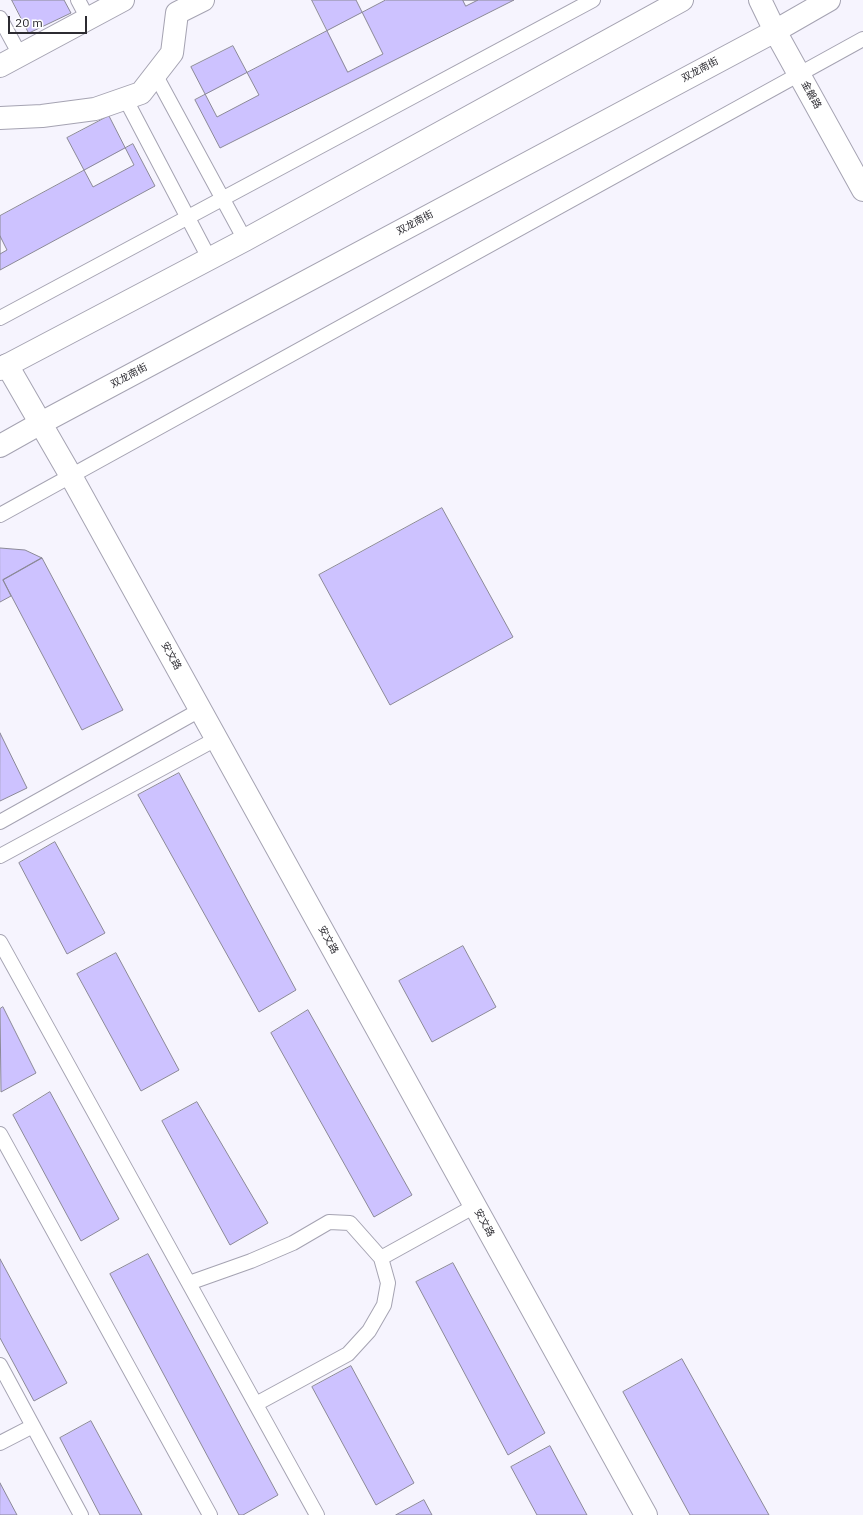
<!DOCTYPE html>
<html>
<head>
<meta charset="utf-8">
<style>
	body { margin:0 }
	#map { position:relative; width:863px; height:1515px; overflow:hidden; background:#f6f4fe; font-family:"IBM Plex Sans",sans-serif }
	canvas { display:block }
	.scale { position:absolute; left:8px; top:16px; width:79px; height:18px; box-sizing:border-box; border:2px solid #2c2b31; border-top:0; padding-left:5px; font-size:12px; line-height:14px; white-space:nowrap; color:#2c2b31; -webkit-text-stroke:3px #fff; paint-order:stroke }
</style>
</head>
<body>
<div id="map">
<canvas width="863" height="1515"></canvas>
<div class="scale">20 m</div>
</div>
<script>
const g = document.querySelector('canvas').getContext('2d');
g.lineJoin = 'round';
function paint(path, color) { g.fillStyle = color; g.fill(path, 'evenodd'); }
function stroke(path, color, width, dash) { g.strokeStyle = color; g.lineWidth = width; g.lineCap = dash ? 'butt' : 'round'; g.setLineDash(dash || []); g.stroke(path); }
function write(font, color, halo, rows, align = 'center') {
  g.font = font + ' "IBM Plex Sans","Noto Sans SC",sans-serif'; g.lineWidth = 3.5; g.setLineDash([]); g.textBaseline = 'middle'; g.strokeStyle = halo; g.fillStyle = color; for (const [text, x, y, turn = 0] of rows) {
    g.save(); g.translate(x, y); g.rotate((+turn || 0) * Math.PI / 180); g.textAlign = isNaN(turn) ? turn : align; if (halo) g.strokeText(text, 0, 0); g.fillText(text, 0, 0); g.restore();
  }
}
const building = new Path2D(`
	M 12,0 L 64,0 L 71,13 L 29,33 Z
	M 312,0 L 356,0 L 383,54 L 348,72 Z
	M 386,0 L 514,0 L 220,148 L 195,100 Z
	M 463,0 L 478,0 L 466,6 Z
	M 233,46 L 259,95 L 217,117 L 191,67 Z
	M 109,116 L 134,165 L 93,187 L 67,138 Z
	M 133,144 L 155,186 L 0,270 L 0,216 Z
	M 0,236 L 7,250 L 0,254 Z
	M 442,508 L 513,637 L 390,705 L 319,575 Z
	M 0,548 L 25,550 L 42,558 L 3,580 L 11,596 L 0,602 Z
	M 42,558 L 123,710 L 82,730 L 3,580 Z
	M 0,733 L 27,788 L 0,801 Z
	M 179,773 L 296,990 L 259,1012 L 138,795 Z
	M 55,842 L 105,933 L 67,954 L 19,863 Z
	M 463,946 L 496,1007 L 432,1042 L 399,981 Z
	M 116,953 L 179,1070 L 141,1091 L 77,974 Z
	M 3,1007 L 36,1073 L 1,1092 L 0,1009 Z
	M 308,1010 L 412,1195 L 374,1217 L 271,1033 Z
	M 50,1092 L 119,1219 L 81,1241 L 13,1115 Z
	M 197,1102 L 268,1223 L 230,1245 L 162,1121 Z
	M 148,1254 L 278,1495 L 243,1515 L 239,1515 L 110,1274 Z
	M 0,1259 L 67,1383 L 34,1401 L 0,1338 Z
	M 453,1263 L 545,1433 L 508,1455 L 416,1282 Z
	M 682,1359 L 769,1515 L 690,1515 L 623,1392 Z
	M 351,1366 L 414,1483 L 376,1505 L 312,1387 Z
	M 91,1421 L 142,1515 L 100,1515 L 60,1438 Z
	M 550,1446 L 587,1515 L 537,1515 L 511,1467 Z
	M 0,1483 L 17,1515 L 0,1515 Z
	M 424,1500 L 432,1515 L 396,1515 Z`);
paint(building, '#cdc2ff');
stroke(building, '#8b8997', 1);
const lane = new Path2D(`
	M 78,0 L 88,19
	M 0,18 L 20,55
	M 155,74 L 245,240
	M 125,98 L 209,258
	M 0,318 L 593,0
	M 0,515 L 863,39
	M 0,822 L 200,710
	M 0,856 L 216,739
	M 0,942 L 317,1515
	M 0,1134 L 210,1515
	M 381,1258 L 475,1206
	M 189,1283 L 251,1261 L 293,1243 L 329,1222 L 350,1223 L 381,1258 L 388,1283 L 384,1305 L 369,1331 L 348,1354 L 256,1404
	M 0,1365 L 81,1515
	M 0,1443 L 33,1426`);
const street = new Path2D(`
	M 0,66 L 123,0
	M 0,118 L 42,116 L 95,109 L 141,93 L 172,53 L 177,13 L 203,0
	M 7,365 L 71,476 L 646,1515`);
const secondary = new Path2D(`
	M 760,0 L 775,31 L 863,190
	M 0,369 L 245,240 L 682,0
	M 0,446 L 41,423 L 775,31 L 829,0`);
stroke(lane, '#a5a3b2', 16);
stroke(street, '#a5a3b2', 24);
stroke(secondary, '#a5a3b2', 24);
stroke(lane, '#fff', 14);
stroke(street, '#fff', 22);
stroke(secondary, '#fff', 22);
write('10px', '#2c2b31', '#fff', [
	["双龙南街",700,70,-28],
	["金磐路",811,95,61],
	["双龙南街",415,223,-28],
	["双龙南街",129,376,-28],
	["安文路",171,656,61],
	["安文路",328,940,61],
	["安文路",484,1223,61]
]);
</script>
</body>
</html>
